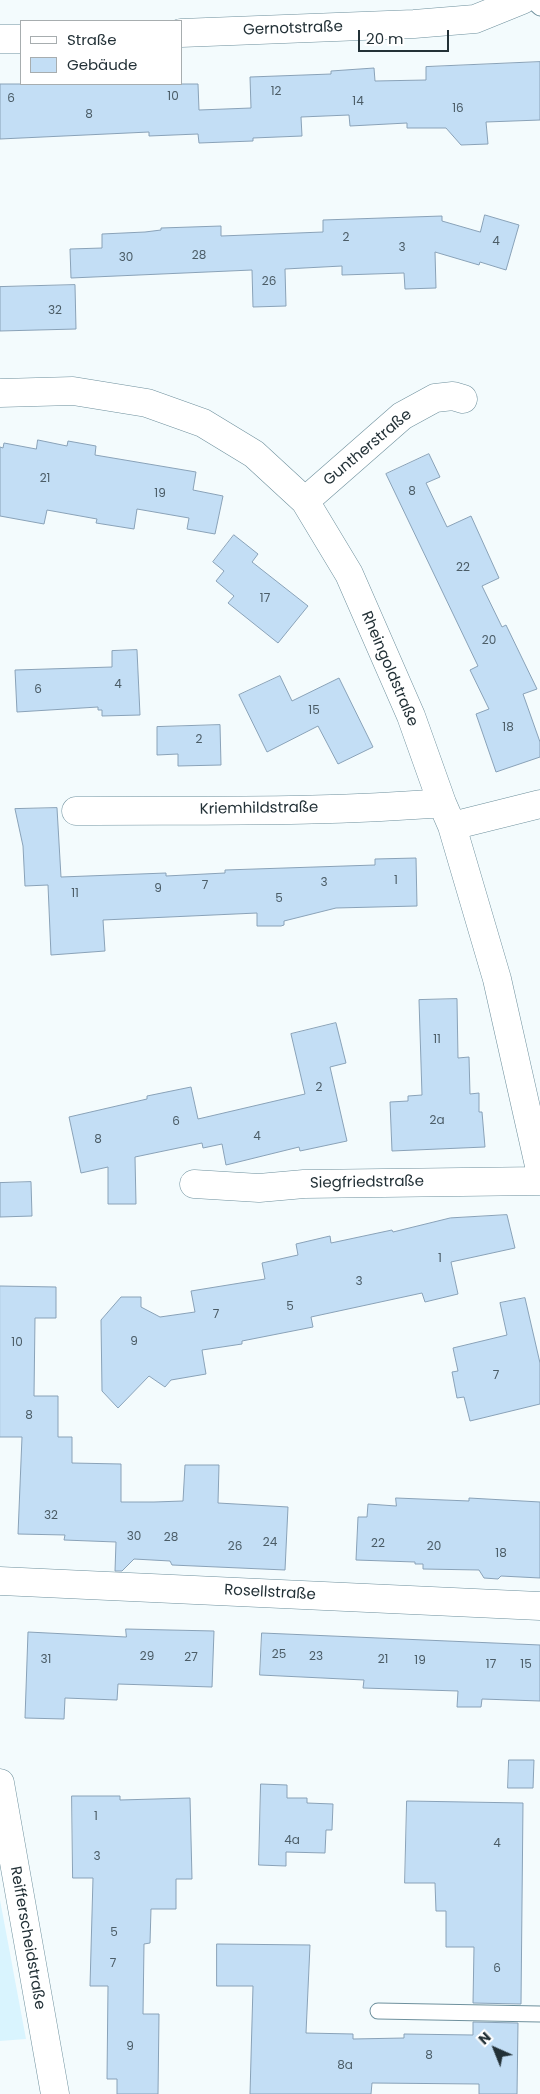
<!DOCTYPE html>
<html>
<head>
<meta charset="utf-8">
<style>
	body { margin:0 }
	#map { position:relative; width:540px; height:2094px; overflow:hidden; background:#f3fbfd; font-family:Poppins,sans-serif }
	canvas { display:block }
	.legend { position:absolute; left:20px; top:20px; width:162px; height:65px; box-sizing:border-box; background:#fff; border:1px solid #a7adaf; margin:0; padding:6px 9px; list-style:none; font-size:15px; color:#233137 }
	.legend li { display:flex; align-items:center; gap:10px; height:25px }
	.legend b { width:25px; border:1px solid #a7adaf }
	.north { position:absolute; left:470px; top:2024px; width:50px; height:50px; -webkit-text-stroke:4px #fff; paint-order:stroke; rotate:316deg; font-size:14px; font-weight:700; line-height:20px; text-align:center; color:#233137 }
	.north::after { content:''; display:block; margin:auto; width:18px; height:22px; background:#233137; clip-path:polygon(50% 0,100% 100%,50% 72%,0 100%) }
	.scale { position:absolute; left:358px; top:30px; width:91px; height:22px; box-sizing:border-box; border:2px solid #233137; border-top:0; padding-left:6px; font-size:15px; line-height:18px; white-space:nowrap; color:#233137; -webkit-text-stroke:4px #fff; paint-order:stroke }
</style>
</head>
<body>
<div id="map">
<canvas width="540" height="2094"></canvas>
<ul class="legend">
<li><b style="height:6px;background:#fff"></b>Straße</li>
<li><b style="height:14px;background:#c3def5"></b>Gebäude</li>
</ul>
<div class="north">N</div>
<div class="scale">20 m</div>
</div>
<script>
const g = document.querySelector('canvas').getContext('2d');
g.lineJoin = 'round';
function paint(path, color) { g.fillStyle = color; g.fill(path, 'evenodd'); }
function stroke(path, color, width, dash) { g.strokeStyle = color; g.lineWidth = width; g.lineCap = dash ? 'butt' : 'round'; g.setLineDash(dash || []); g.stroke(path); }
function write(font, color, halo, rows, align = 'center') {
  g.font = font + ' Poppins,sans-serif'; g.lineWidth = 4.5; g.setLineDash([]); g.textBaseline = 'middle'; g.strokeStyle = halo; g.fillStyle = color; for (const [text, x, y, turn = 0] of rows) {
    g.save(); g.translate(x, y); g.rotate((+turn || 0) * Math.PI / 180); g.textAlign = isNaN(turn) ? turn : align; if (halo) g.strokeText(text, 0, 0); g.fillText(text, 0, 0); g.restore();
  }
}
paint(new Path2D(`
	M 0,1900 L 26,2039 L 0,2041 Z`), '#d9f4fe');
const building = new Path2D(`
	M 540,62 L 540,120 L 486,122 L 488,144 L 461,145 L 446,128 L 407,128 L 407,123 L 350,126 L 349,115 L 301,117 L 302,136 L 253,138 L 253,141 L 199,143 L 198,134 L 149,136 L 149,132 L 0,139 L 0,84 L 198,84 L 199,110 L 251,108 L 250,77 L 331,74 L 331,71 L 374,68 L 375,81 L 426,80 L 426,67 Z
	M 485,215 L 519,225 L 506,270 L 480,262 L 479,265 L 435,252 L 436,288 L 405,289 L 404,273 L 342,275 L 342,266 L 285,269 L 286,306 L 253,307 L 252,270 L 71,278 L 70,249 L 102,248 L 102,234 L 145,232 L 161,230 L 161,228 L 221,226 L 221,236 L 323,232 L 323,220 L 442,216 L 442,221 L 480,232 Z
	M 75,285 L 76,329 L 0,331 L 0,287 Z
	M 38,440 L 67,446 L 68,441 L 96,446 L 95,455 L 196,472 L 193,490 L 223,496 L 215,534 L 187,529 L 189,518 L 137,509 L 134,529 L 96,523 L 97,519 L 47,510 L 44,524 L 0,516 L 0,447 L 3,448 L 4,443 L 36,449 Z
	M 429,454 L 440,477 L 426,483 L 447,527 L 471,516 L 499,578 L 482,586 L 502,627 L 506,625 L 537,689 L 523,694 L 540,742 L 540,757 L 496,772 L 476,714 L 489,709 L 470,670 L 478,666 L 386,474 Z
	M 234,535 L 258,554 L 252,562 L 308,606 L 278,643 L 228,603 L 234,596 L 216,581 L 224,571 L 213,562 Z
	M 137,650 L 140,715 L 102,716 L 102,710 L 98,710 L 98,707 L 17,712 L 15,670 L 112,667 L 112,651 Z
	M 280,676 L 292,701 L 339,678 L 373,747 L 338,764 L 318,726 L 267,752 L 239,695 Z
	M 220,725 L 221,765 L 178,766 L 178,754 L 157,755 L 157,727 Z
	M 57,808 L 61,877 L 166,873 L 166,876 L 225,873 L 225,870 L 375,865 L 375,859 L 416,858 L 417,906 L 336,908 L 284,921 L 284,925 L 281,926 L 257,926 L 257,913 L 103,920 L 105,951 L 51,955 L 48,885 L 25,886 L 23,846 L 15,809 Z
	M 457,999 L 458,1058 L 469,1057 L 470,1094 L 479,1093 L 479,1112 L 482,1112 L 485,1147 L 392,1151 L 390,1102 L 408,1101 L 408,1096 L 422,1095 L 419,1000 Z
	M 336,1023 L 346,1063 L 330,1067 L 347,1141 L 300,1151 L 299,1147 L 226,1165 L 222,1144 L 203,1148 L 202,1143 L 135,1157 L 136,1204 L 108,1204 L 108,1167 L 81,1173 L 69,1117 L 147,1099 L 147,1096 L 191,1087 L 198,1119 L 305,1094 L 291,1034 Z
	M 31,1182 L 32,1216 L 0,1217 L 0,1183 Z
	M 507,1215 L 515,1248 L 451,1262 L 458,1294 L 425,1302 L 422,1293 L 311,1317 L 313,1327 L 242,1341 L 242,1344 L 202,1350 L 206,1374 L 171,1380 L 165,1387 L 149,1376 L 118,1408 L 102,1391 L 101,1320 L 121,1297 L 141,1297 L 141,1307 L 160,1317 L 195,1312 L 191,1291 L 265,1279 L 262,1263 L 298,1255 L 296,1244 L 330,1236 L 331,1243 L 392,1230 L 393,1232 L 450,1218 Z
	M 0,1286 L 56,1287 L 56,1318 L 35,1318 L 34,1396 L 58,1396 L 58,1437 L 72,1437 L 72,1463 L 121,1464 L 121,1502 L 154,1502 L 183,1501 L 185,1465 L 219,1465 L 218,1503 L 288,1507 L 285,1570 L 172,1565 L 170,1561 L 134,1559 L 122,1571 L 115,1571 L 116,1542 L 64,1540 L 65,1535 L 18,1534 L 22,1437 L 0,1437 Z
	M 525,1298 L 540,1363 L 540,1404 L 470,1421 L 464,1397 L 457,1398 L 452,1372 L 458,1371 L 453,1348 L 507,1335 L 500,1303 Z
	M 396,1498 L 469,1501 L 469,1498 L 540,1502 L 540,1578 L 501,1576 L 498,1579 L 484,1578 L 479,1570 L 423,1569 L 423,1564 L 415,1564 L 415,1562 L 356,1560 L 358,1517 L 367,1517 L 368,1504 L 396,1506 Z
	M 126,1629 L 214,1631 L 212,1687 L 118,1684 L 117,1700 L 65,1698 L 64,1719 L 25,1718 L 28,1632 L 126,1637 Z
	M 262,1633 L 540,1645 L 540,1701 L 482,1699 L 481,1707 L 457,1707 L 458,1691 L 363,1688 L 364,1680 L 260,1675 Z
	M 509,1760 L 534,1760 L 533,1788 L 508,1788 Z
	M 261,1784 L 287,1785 L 287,1798 L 307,1798 L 307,1803 L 333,1804 L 332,1830 L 326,1830 L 325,1853 L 286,1852 L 286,1866 L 259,1865 Z
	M 72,1796 L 120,1796 L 120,1800 L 190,1798 L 192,1879 L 176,1879 L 176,1909 L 151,1909 L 150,1943 L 144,1944 L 143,2014 L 159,2014 L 158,2094 L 117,2094 L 117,2079 L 107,2079 L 108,1986 L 90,1986 L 93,1878 L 73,1878 Z
	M 407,1801 L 523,1803 L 521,2004 L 473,2003 L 474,1947 L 446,1947 L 446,1911 L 436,1911 L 435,1883 L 405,1883 Z
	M 217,1944 L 310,1945 L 306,2033 L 353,2034 L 353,2039 L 404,2038 L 404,2034 L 473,2035 L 473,2022 L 518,2023 L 517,2094 L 479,2094 L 479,2084 L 372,2083 L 371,2094 L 250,2094 L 253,1986 L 217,1986 Z`);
paint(building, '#c3def5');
stroke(building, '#89a2b8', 1);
const service = new Path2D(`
	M 531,0 L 540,8
	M 378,2011 L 540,2014`);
const minor = new Path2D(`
	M 181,33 L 414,24 L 475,19 L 522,0
	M 0,39 L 21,39
	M 0,393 L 73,391 L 147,403 L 203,423 L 254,454 L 305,501 L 349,574 L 411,716 L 442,803 L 452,826 L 497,979 L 540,1170
	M 305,501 L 402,416 L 435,398 L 453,396 L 463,399
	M 76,811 C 198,810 321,813 442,803
	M 452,826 L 540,804
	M 194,1184 L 259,1188 L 304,1184 L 540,1181
	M 0,1581 L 540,1606
	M 0,1783 L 55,2094`);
stroke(service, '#6e909d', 17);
stroke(minor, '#6e909d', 29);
stroke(service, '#fff', 15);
stroke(minor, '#fff', 28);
write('12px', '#4b5c66', null, [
	["12",276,92],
	["10",173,97],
	["6",11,99],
	["14",358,102],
	["16",458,109],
	["8",89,115],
	["2",346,238],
	["4",496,242],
	["3",402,248],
	["28",199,256],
	["30",126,258],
	["26",269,282],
	["32",55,311],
	["21",45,479],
	["8",412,492],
	["19",160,494],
	["22",463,568],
	["17",265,599],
	["20",489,641],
	["4",118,685],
	["6",38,690],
	["15",314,711],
	["18",508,728],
	["2",199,740],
	["1",396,881],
	["3",324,883],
	["7",205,886],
	["9",158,889],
	["11",75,894],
	["5",279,899],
	["11",437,1040],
	["2",319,1088],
	["2a",437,1121],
	["6",176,1122],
	["4",257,1137],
	["8",98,1140],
	["1",440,1259],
	["3",359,1282],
	["5",290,1307],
	["7",216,1315],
	["9",134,1342],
	["10",17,1343],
	["7",496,1376],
	["8",29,1416],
	["32",51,1516],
	["30",134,1537],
	["28",171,1538],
	["24",270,1543],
	["22",378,1544],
	["26",235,1547],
	["20",434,1547],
	["18",501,1554],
	["25",279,1655],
	["29",147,1657],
	["23",316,1657],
	["27",191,1658],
	["31",46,1660],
	["21",383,1660],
	["19",420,1661],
	["17",491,1665],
	["15",526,1665],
	["1",96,1817],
	["4a",292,1841],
	["4",497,1844],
	["3",97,1857],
	["5",114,1933],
	["7",113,1964],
	["6",497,1969],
	["9",130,2047],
	["8",429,2056],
	["8a",345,2066]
]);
write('15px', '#233137', '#fff', [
	["Gernotstraße",293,29,-2],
	["Guntherstraße",368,448,-40],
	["Rheingoldstraße",389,669,67],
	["Kriemhildstraße",259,809,-1],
	["Siegfriedstraße",367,1183,-1],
	["Rosellstraße",270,1593,3],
	["Reifferscheidstraße",27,1938,80]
]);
</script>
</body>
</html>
